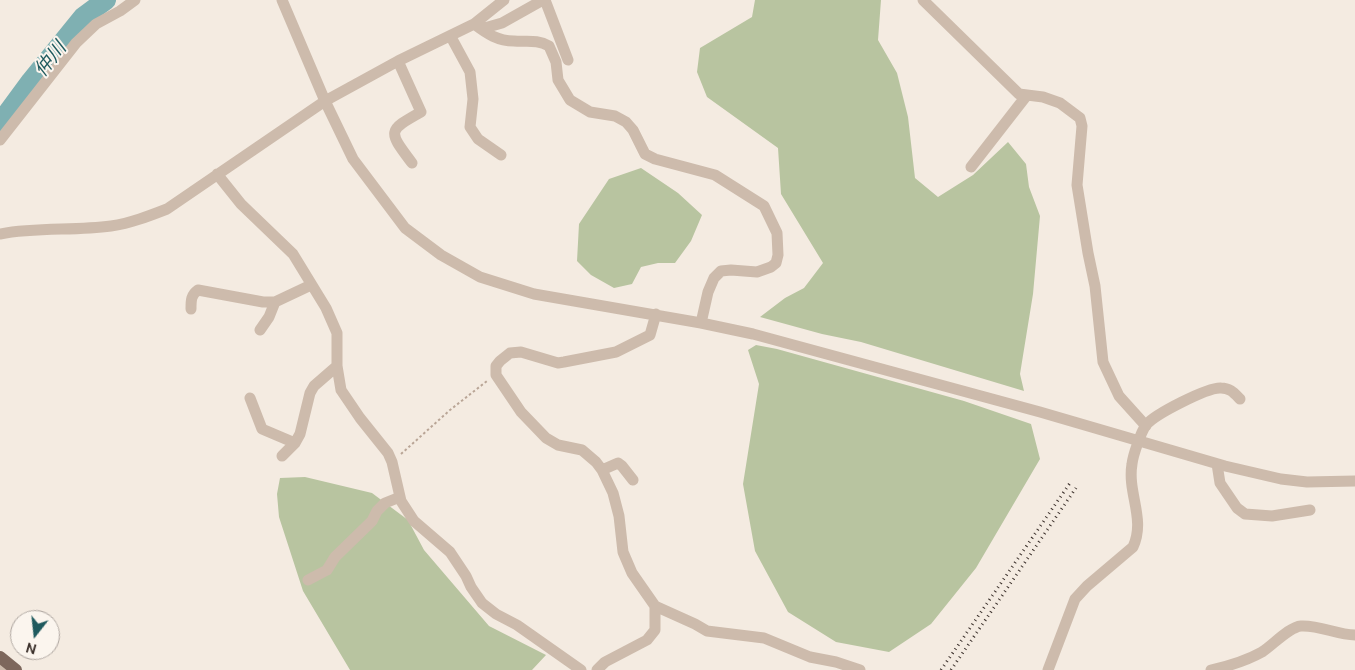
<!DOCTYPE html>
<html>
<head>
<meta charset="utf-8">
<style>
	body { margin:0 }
	#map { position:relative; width:1355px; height:670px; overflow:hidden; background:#f4ebe1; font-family:Ubuntu,sans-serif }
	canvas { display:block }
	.north { position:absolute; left:10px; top:610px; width:50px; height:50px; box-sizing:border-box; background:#fbf5ee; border:1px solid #aea6a0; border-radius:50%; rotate:196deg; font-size:14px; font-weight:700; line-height:20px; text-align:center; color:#3b302b }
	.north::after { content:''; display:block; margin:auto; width:18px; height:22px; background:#1f5a5e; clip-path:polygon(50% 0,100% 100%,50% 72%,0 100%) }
</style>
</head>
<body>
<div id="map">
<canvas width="1355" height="670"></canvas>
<div class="north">N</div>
</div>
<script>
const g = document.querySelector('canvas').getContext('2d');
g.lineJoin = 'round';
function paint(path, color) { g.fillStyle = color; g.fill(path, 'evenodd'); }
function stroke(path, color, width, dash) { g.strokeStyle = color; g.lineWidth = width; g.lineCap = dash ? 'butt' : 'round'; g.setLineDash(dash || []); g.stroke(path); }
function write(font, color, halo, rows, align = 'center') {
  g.font = font + ' Ubuntu,"Noto Sans JP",sans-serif'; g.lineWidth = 4; g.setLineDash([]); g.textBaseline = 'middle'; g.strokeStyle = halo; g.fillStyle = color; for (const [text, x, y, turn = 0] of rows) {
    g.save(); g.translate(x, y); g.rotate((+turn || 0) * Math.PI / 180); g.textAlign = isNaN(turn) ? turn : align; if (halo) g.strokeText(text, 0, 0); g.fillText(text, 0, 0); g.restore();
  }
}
paint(new Path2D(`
	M 755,0 L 881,0 L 878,40 L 897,73 L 908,117 L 915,178 L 938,197 L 973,175 L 1008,142 L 1026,164 L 1029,187 L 1040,216 L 1033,294 L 1020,374 L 1024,391 L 861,342 L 822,334 L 760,317 L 785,298 L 804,288 L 823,263 L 781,194 L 778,148 L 707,97 L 697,72 L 700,48 L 752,17 Z
	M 641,168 L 678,193 L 702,215 L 691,241 L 675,263 L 658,263 L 641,267 L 632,284 L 614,288 L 591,275 L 577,261 L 579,224 L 609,179 Z
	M 756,345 L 777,349 L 964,401 L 1031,424 L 1040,459 L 976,568 L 931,624 L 889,652 L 836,642 L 788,612 L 755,551 L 743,484 L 759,384 L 748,350 Z
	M 305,477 L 372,493 L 408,520 L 424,550 L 489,626 L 546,655 L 532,670 L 350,670 L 303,591 L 279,517 L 277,494 L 280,478 Z`), '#b8c4a0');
stroke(new Path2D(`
	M 0,123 L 31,81 L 83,17 L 106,0`), '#7fb0b2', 20);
stroke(new Path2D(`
	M 401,454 L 450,410 L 487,381`), '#b9a596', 2, [2.5, 2.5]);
stroke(new Path2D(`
	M 282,0 L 325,101 L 353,159 L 405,228 L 441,255 L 480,277 L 534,294 L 701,323 L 753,334 L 1040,412 L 1225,466 L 1281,479 L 1307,482 L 1355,481
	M 545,0 L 568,60
	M 923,0 L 1019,94 L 1043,97 L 1060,103 L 1080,118 L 1082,126 L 1077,185 L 1088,253 L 1095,286 L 1103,362 L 1119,396 L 1146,426
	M 474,24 C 487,34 498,41 514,41 C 527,42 537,39 549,46 L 556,62 L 558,80 L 570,100 L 590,112 L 615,116 L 626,122 L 633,130 L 645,154 L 655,159 L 715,175 L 764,206 L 777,233 L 778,255 L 776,263 L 771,267 L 757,272 L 731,270 L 721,271 L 714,278 L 708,292 L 701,323
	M 481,29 L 502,23 L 543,0
	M 451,37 L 470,72 L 473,99 L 470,127 L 478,139 L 501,155
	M 398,61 L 421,112 C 387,131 388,131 412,163
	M 0,140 L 76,43 L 96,24 L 120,11 L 135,0
	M 971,167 L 1027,95
	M 217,174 L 241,204 L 293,254 L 326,308 L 337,333 L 337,366 L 341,390 L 360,418 L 388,453 L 392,462 L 401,501 L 414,521 L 450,552 L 466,576 L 471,587 L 482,603 L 496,614 L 517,625 L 581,670
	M 0,234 C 37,227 74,231 111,226 C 131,223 149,216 167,209 L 325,101 L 398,61 L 474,24 L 504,0
	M 191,309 C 191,300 191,295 198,290 L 263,302 L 275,302 L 311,285
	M 656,314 L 650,335 L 616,352 L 564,362 L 558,363 L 521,352 L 510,353 L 500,361 L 496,366 L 496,375 L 521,412 L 546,438 L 558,445 L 582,450 L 596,462 L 602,470 L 613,493 L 619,516 L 623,552 L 632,573 L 655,606 L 695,624 L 707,631 L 764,638 L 810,657 L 836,662 L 860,670
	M 260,330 L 269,317 L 275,302
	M 250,398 L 262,429 L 295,443
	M 282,456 L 295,443 L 300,434 L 310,393 L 314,386 L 337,366
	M 1217,464 L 1220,483 L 1237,508 L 1245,514 L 1272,516 L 1310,510
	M 602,470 L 618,463 L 622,466 L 633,480
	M 308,580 L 327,570 L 335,557 L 372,521 L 377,511 L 385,503 L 400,497
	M 0,669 L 1,670
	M 597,670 L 605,662 L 647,640 L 655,630 L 655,606
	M 1048,670 L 1075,599 L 1087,586 L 1133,547 C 1146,519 1127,493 1132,464 C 1133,455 1141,432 1146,425 C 1155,414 1208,387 1221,388 C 1230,388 1234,393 1240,399
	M 1211,670 C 1229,666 1246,661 1262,652 C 1273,645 1289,627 1301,626 C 1320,625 1337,635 1355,635`), '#cdbbac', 11);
stroke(new Path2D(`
	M 0,657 L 16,670`), '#7d675c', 12);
stroke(new Path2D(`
	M 941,670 L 1070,483
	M 951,670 L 1076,488`), '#3b302b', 3, [1, 4]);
write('italic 19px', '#1f5a5e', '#fbf5ee', [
	["仲川",50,59,-52]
]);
</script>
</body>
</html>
